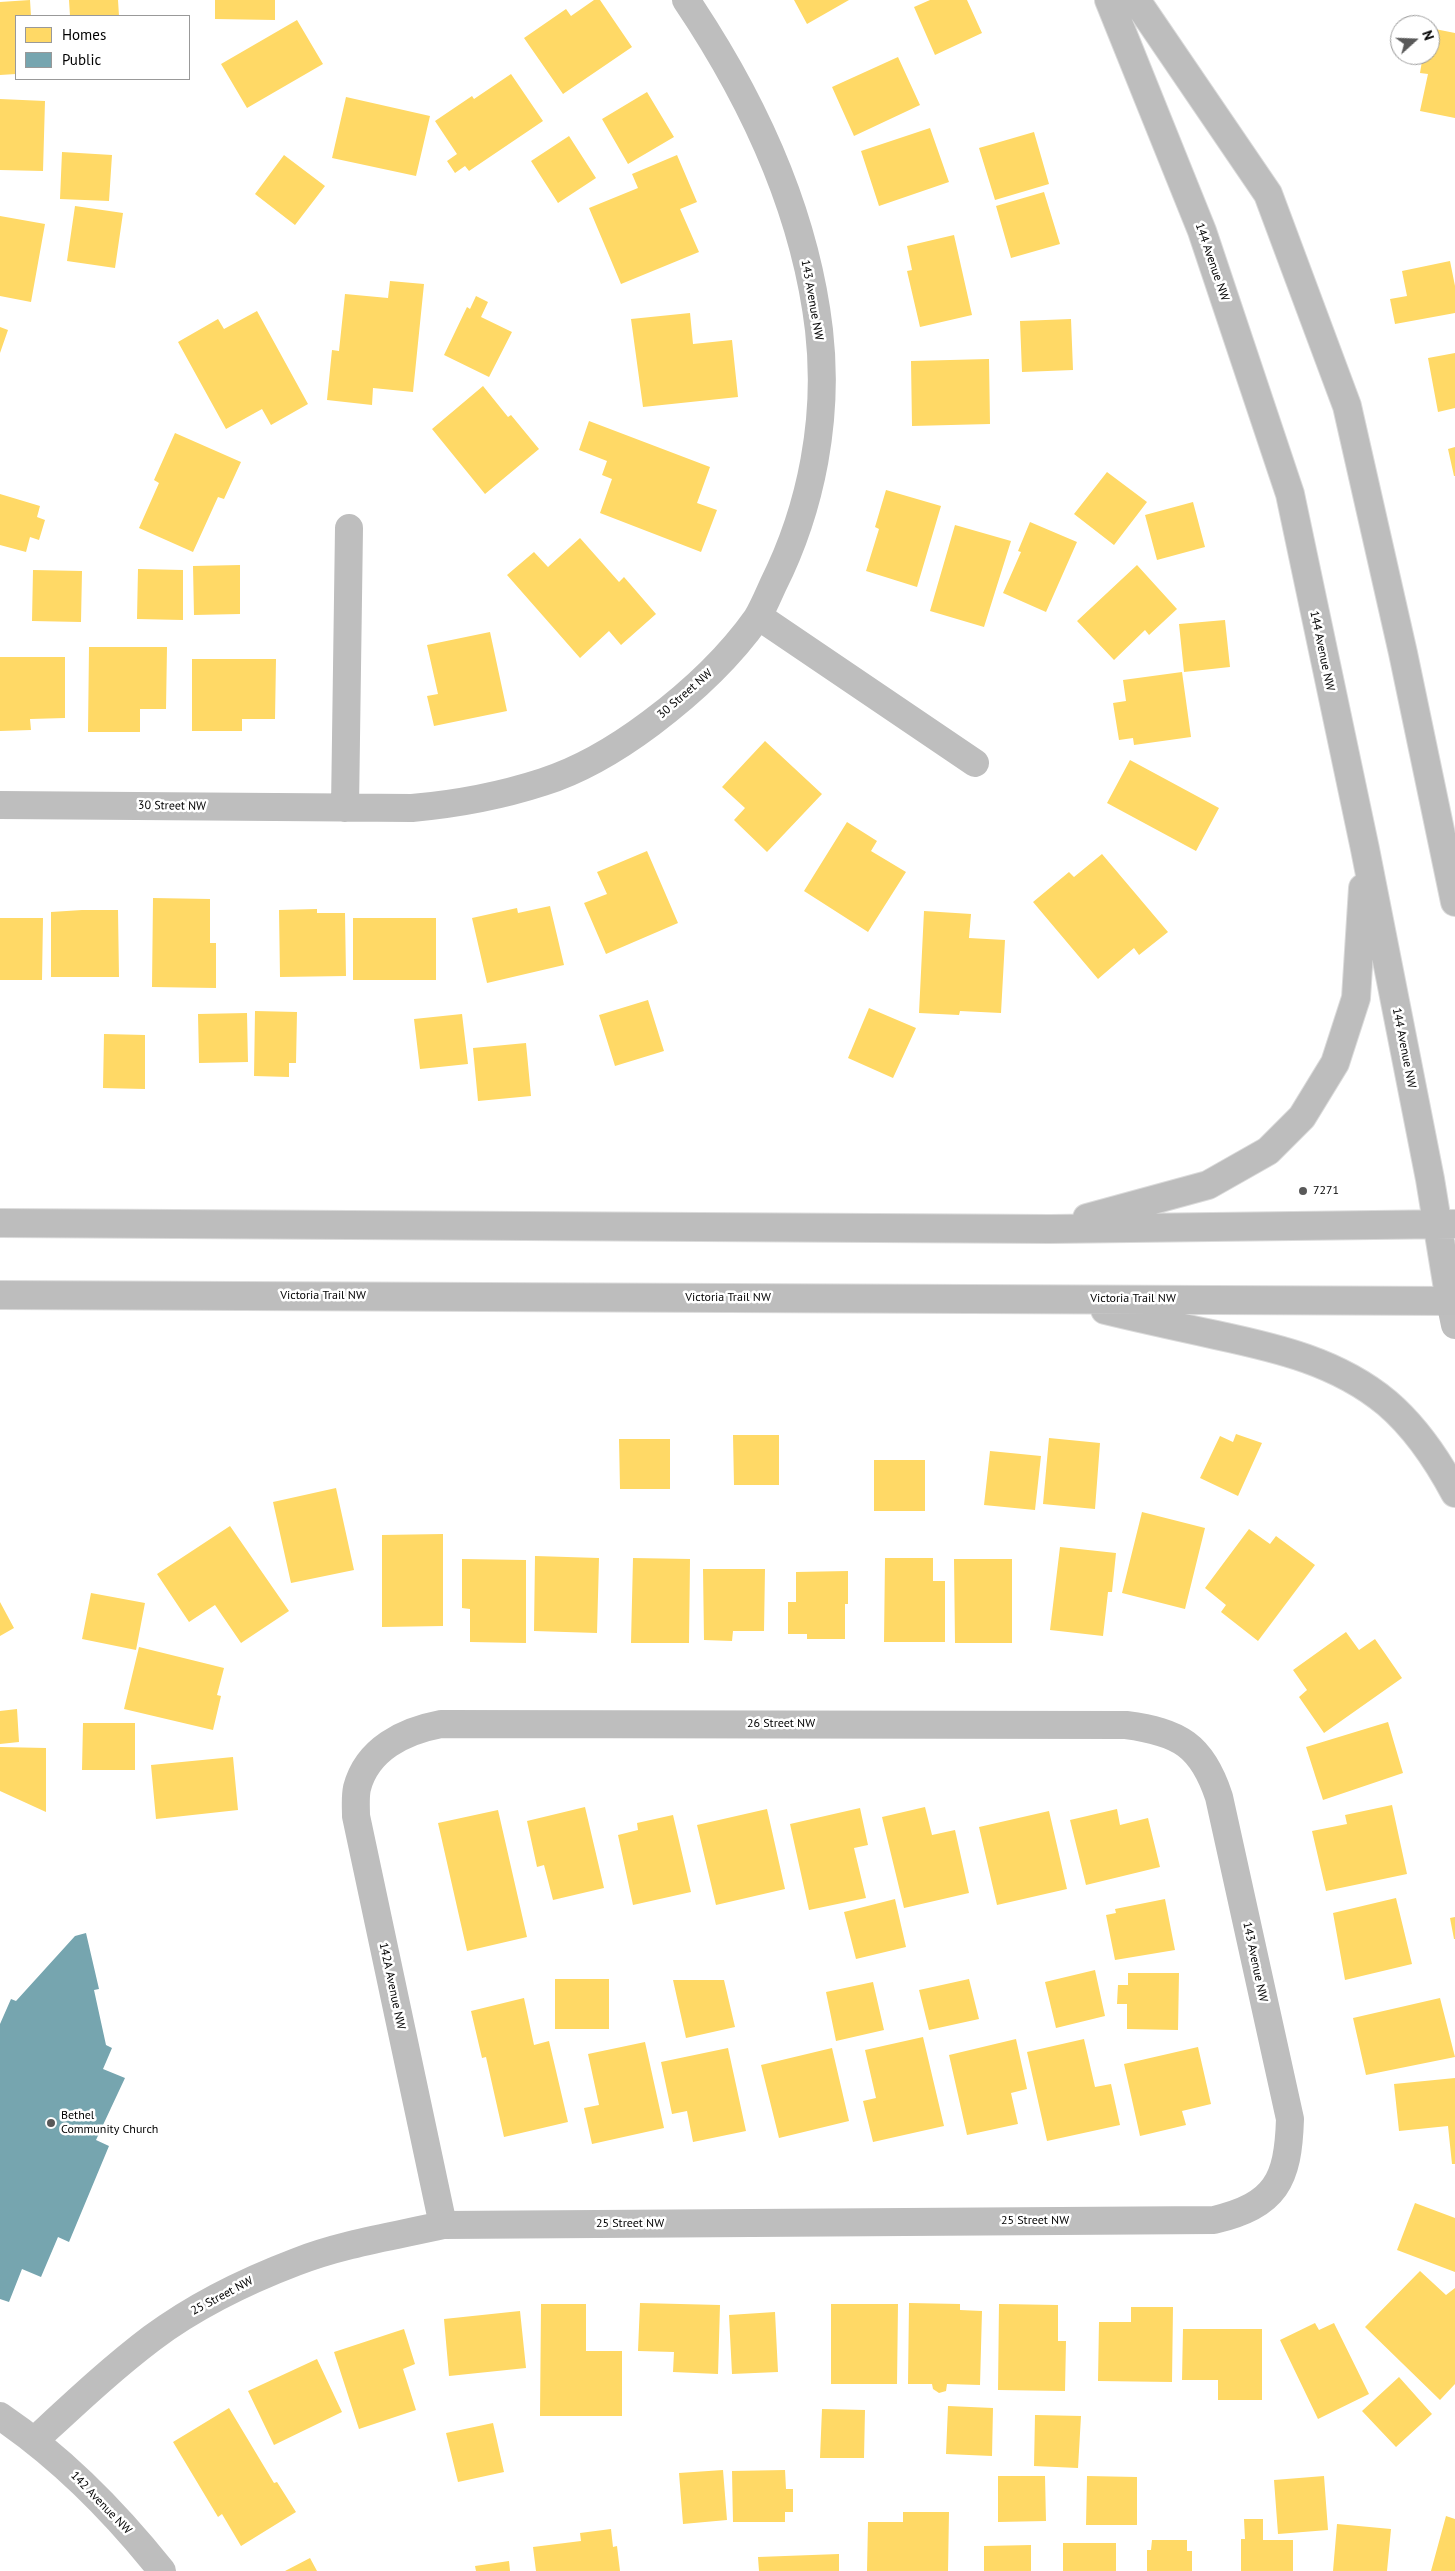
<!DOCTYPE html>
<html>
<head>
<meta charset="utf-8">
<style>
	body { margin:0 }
	#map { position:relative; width:1455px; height:2571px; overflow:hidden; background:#fff; font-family:"PT Sans",sans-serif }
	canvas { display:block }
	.legend { position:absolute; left:15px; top:15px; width:175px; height:65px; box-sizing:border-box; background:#fff; border:1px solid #999; margin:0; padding:6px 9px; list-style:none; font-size:15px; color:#000 }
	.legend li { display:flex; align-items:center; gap:10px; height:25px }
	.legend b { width:25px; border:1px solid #999 }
	.north { position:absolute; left:1390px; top:15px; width:50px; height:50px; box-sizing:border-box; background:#fff; border:1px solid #999; border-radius:50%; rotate:70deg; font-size:14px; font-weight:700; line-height:20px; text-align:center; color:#000 }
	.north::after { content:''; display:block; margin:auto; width:18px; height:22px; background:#595959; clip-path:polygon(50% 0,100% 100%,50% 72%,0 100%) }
</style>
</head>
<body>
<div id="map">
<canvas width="1455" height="2571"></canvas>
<ul class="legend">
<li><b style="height:14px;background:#ffd966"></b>Homes</li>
<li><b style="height:14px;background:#76a5af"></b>Public</li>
</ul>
<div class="north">N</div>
</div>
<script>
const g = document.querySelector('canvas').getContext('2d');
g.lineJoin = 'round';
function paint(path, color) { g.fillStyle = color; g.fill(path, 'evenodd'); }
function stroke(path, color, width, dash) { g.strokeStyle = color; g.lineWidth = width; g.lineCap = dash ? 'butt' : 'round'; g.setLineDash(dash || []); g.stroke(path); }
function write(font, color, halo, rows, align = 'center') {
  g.font = font + ' "PT Sans",sans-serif'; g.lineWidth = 5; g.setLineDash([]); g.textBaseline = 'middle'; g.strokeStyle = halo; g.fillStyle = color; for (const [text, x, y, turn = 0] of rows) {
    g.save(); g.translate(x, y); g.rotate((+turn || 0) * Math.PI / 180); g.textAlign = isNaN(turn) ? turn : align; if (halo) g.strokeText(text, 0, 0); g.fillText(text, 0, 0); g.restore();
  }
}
paint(new Path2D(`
	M 30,0 L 31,16 L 16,16 L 16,74 L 0,75 L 0,2 Z
	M 69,0 L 118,0 L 119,16 L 70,16 Z
	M 215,0 L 275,0 L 275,20 L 215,19 Z
	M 594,0 L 600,0 L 632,47 L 563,94 L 524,38 L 566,9 L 571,16 Z
	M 794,0 L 849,0 L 807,24 Z
	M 930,0 L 967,0 L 982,33 L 935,55 L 914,7 Z
	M 297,20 L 323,64 L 247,108 L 221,64 Z
	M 1430,28 L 1455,33 L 1455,118 L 1420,111 L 1428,74 L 1420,73 L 1423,55 L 1430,55 Z
	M 898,57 L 920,105 L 854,136 L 832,87 Z
	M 511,74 L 543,121 L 469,171 L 465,166 L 455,173 L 447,161 L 457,154 L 435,121 L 472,96 L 474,99 Z
	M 647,92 L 674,137 L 628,164 L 602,119 Z
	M 346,97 L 430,116 L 416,176 L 332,158 Z
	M 0,99 L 45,101 L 43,171 L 0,170 Z
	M 930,128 L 949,182 L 879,206 L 861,151 Z
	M 1034,132 L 1049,184 L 995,200 L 979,148 Z
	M 569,136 L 596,178 L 558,203 L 531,161 Z
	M 62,152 L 112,155 L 109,201 L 60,199 Z
	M 284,155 L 325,186 L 295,225 L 255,194 Z
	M 677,155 L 697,202 L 680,209 L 699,252 L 621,284 L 589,208 L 638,188 L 632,174 Z
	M 1044,192 L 1060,244 L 1011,258 L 996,206 Z
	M 75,206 L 123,213 L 115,268 L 67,261 Z
	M 0,216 L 45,224 L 31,302 L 0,296 Z
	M 954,235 L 972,315 L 920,327 L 907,271 L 912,270 L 907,246 Z
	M 1450,261 L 1455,286 L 1455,313 L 1395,324 L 1390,299 L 1407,296 L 1402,271 Z
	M 390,281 L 424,284 L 413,392 L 373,388 L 372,405 L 327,400 L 332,350 L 339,351 L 345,294 L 388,298 Z
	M 476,296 L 488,302 L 481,317 L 512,332 L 489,377 L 444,355 L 467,307 L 470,309 Z
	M 257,311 L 308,404 L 271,425 L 262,409 L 226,429 L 178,342 L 218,319 L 224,329 Z
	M 690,313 L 693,344 L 732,340 L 738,397 L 643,407 L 631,319 Z
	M 1071,319 L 1073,370 L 1022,372 L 1020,321 Z
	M 0,327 L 8,330 L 0,353 Z
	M 1455,353 L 1455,408 L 1438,412 L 1428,358 Z
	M 989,359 L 990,424 L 912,426 L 911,361 Z
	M 483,386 L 508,417 L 511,415 L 539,449 L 485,494 L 432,429 Z
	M 589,421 L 710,467 L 697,503 L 717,510 L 701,552 L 600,513 L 612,479 L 602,475 L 607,461 L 579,450 Z
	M 175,433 L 241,462 L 224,499 L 218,497 L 193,552 L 139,528 L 159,483 L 154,480 Z
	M 1455,447 L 1455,476 L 1454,476 L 1448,449 Z
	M 1107,472 L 1147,502 L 1114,545 L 1074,514 Z
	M 886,490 L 941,506 L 917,587 L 866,571 L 879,529 L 875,527 Z
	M 0,494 L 40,506 L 37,517 L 45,520 L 39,540 L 30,537 L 26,552 L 0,545 Z
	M 1193,502 L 1205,547 L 1157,560 L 1145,515 Z
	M 1030,522 L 1077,542 L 1046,612 L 1003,593 L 1021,552 L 1018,551 Z
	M 955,525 L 1011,541 L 984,627 L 930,611 Z
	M 580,538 L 619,582 L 624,577 L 656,614 L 621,645 L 609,631 L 580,658 L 507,575 L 534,552 L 548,567 Z
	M 240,565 L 240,614 L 194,615 L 193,566 Z
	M 1137,565 L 1177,609 L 1149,635 L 1145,630 L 1114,660 L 1077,621 Z
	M 138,569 L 183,570 L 183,620 L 137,619 Z
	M 33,570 L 82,571 L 81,622 L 32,621 Z
	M 1225,620 L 1230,667 L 1184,672 L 1179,624 Z
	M 490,632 L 507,711 L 434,726 L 427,696 L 438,694 L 427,645 Z
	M 89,647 L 167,647 L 166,709 L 140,709 L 140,732 L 88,732 Z
	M 0,657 L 65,657 L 65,718 L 30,719 L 31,730 L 0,731 Z
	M 192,659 L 276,659 L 275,719 L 242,719 L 242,731 L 192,731 Z
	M 1182,672 L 1191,737 L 1134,745 L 1133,738 L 1119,740 L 1113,703 L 1126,701 L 1123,680 Z
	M 765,741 L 822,794 L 767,852 L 734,820 L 745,808 L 722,787 Z
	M 1130,760 L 1219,808 L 1196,851 L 1107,803 Z
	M 847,822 L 877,841 L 871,851 L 906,872 L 868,932 L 804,891 Z
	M 647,851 L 678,923 L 606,954 L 584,903 L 607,894 L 597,872 Z
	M 1102,854 L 1168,932 L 1139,955 L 1134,948 L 1098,979 L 1033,902 L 1069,872 L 1074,877 Z
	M 153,898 L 210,899 L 210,943 L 216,943 L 216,988 L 152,987 Z
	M 550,906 L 564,965 L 487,983 L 472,918 L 517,908 L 518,913 Z
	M 317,909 L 317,913 L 345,913 L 346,976 L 280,977 L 279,910 Z
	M 82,910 L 118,910 L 119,977 L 51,977 L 51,912 Z
	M 924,911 L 971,914 L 969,938 L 1005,940 L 1001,1013 L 960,1011 L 959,1015 L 919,1013 Z
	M 0,918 L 43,918 L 42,980 L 0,980 Z
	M 353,918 L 436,918 L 436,980 L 353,980 Z
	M 648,1000 L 664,1051 L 615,1066 L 599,1015 Z
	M 869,1008 L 916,1028 L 893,1078 L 848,1058 Z
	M 255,1011 L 297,1012 L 296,1063 L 289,1063 L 289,1077 L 254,1076 Z
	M 247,1013 L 248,1062 L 199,1063 L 198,1014 Z
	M 462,1014 L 468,1064 L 420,1069 L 414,1019 Z
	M 104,1034 L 145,1035 L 145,1089 L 103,1088 Z
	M 526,1043 L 531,1096 L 478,1101 L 473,1048 Z
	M 1236,1434 L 1262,1443 L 1238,1496 L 1200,1478 L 1220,1436 L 1233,1442 Z
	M 733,1435 L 779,1435 L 779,1485 L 734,1485 Z
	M 1049,1438 L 1100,1443 L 1095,1509 L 1043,1504 Z
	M 619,1439 L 670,1439 L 670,1489 L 620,1489 Z
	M 990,1451 L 1041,1456 L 1035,1510 L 984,1505 Z
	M 874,1460 L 925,1460 L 925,1511 L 874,1511 Z
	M 336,1488 L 354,1570 L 291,1583 L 273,1502 Z
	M 1142,1512 L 1205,1528 L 1185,1609 L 1122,1593 Z
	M 230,1526 L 289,1611 L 241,1643 L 215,1605 L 189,1622 L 157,1574 Z
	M 1249,1529 L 1270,1544 L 1276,1536 L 1315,1565 L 1258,1641 L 1221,1612 L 1226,1605 L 1205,1588 Z
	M 443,1534 L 443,1626 L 382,1627 L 382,1535 Z
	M 1060,1547 L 1116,1553 L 1112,1592 L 1108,1592 L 1103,1636 L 1050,1630 Z
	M 535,1556 L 599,1558 L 597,1633 L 534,1631 Z
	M 633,1558 L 690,1559 L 689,1643 L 631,1643 Z
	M 885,1558 L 933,1558 L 933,1581 L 945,1581 L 945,1642 L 884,1642 Z
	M 462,1559 L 526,1560 L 526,1643 L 470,1642 L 470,1609 L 462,1608 Z
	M 954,1559 L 1012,1559 L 1012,1643 L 955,1643 Z
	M 703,1569 L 765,1569 L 764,1631 L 733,1631 L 732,1641 L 704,1640 Z
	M 848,1571 L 848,1604 L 845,1604 L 845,1639 L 807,1639 L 807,1634 L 788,1634 L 788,1602 L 796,1602 L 796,1572 Z
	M 91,1593 L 145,1603 L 136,1650 L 82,1639 Z
	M 0,1602 L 14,1628 L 0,1636 Z
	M 1346,1632 L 1359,1650 L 1375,1639 L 1402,1678 L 1324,1733 L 1299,1697 L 1307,1690 L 1293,1670 Z
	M 139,1647 L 224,1668 L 217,1695 L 221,1696 L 213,1730 L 124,1709 Z
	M 17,1709 L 19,1742 L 0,1744 L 0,1711 Z
	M 1388,1722 L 1403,1773 L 1323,1800 L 1306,1747 Z
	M 83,1723 L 135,1723 L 135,1770 L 82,1770 Z
	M 0,1747 L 46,1748 L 46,1812 L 0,1791 Z
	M 233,1757 L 238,1810 L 156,1819 L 151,1765 Z
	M 1392,1805 L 1407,1874 L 1326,1891 L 1312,1831 L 1347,1824 L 1345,1815 Z
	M 585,1807 L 604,1888 L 553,1900 L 544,1865 L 537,1867 L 527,1821 Z
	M 925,1807 L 932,1835 L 955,1830 L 969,1893 L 904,1908 L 882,1817 Z
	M 860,1808 L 868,1845 L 854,1848 L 866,1898 L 809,1910 L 790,1824 Z
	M 767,1809 L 785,1889 L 716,1905 L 697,1825 Z
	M 1117,1809 L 1120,1825 L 1148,1818 L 1160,1867 L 1086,1885 L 1070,1820 Z
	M 498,1810 L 527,1937 L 467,1951 L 438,1823 Z
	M 1049,1811 L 1067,1889 L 997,1905 L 979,1827 Z
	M 673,1815 L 691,1892 L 633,1905 L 618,1835 L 638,1830 L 637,1823 Z
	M 1396,1898 L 1412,1964 L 1345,1980 L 1333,1913 Z
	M 895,1899 L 906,1947 L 856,1959 L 844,1912 Z
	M 1165,1899 L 1175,1950 L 1115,1960 L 1106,1915 L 1116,1913 L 1115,1909 Z
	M 1455,1917 L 1455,1939 L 1454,1939 L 1450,1918 Z
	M 1095,1970 L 1105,2016 L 1056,2028 L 1045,1982 Z
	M 1128,1973 L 1179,1973 L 1178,2030 L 1127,2029 L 1127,2004 L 1117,2004 L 1118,1985 L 1128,1985 Z
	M 555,1979 L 609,1979 L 609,2029 L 555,2029 Z
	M 969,1979 L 979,2019 L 929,2030 L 919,1990 Z
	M 673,1980 L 724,1980 L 735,2027 L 686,2038 Z
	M 873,1982 L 884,2030 L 836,2041 L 826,1992 Z
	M 524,1998 L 534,2045 L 549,2041 L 568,2122 L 504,2137 L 486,2057 L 482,2058 L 471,2011 Z
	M 1440,1998 L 1455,2057 L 1366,2075 L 1353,2018 Z
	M 923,2037 L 944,2126 L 873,2142 L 863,2101 L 876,2098 L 865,2050 Z
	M 1016,2039 L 1027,2089 L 1011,2093 L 1018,2124 L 967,2135 L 949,2055 Z
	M 1084,2039 L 1095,2087 L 1111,2084 L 1120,2125 L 1047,2141 L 1027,2052 Z
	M 645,2042 L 664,2128 L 592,2144 L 584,2108 L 599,2105 L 588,2054 Z
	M 1198,2047 L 1211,2104 L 1182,2111 L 1186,2125 L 1140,2136 L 1124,2064 Z
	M 728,2048 L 746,2131 L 693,2142 L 687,2111 L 672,2114 L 661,2062 Z
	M 832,2048 L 849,2121 L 779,2138 L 761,2065 Z
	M 1455,2078 L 1455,2164 L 1452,2164 L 1448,2126 L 1399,2131 L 1394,2084 Z
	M 1415,2203 L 1455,2218 L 1455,2272 L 1397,2250 Z
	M 1420,2271 L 1446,2295 L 1455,2288 L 1455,2384 L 1440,2400 L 1365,2327 Z
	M 640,2303 L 720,2305 L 718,2374 L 673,2372 L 674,2352 L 638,2351 Z
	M 909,2303 L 960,2304 L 960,2310 L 982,2311 L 980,2385 L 947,2384 L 946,2391 L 939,2393 L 933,2389 L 932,2384 L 908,2384 Z
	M 541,2304 L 586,2304 L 586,2351 L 622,2351 L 622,2416 L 540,2416 Z
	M 831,2304 L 898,2304 L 897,2384 L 831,2384 Z
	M 999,2304 L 1058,2305 L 1058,2341 L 1066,2341 L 1065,2391 L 998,2390 Z
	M 1131,2307 L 1173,2307 L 1172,2382 L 1098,2381 L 1099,2322 L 1131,2322 Z
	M 520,2311 L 526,2368 L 449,2376 L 444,2319 Z
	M 775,2312 L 778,2372 L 732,2374 L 729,2315 Z
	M 1315,2323 L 1319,2330 L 1334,2323 L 1369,2394 L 1318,2419 L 1280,2340 Z
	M 404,2329 L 415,2364 L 403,2369 L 416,2410 L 359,2429 L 334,2352 Z
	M 1183,2329 L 1262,2329 L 1262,2400 L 1218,2400 L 1218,2380 L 1182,2380 Z
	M 317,2359 L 342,2412 L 274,2445 L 248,2391 Z
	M 1399,2377 L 1432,2414 L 1396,2447 L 1362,2411 Z
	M 948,2406 L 993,2408 L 992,2456 L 946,2454 Z
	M 229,2408 L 274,2483 L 277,2482 L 296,2512 L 241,2546 L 222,2514 L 218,2517 L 173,2442 Z
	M 822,2409 L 865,2410 L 864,2458 L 820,2458 Z
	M 1035,2415 L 1081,2416 L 1078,2468 L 1034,2466 Z
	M 493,2423 L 504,2472 L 458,2482 L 446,2433 Z
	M 723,2470 L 727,2520 L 683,2524 L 679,2473 Z
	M 785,2470 L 786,2489 L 793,2489 L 793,2512 L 785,2512 L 785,2522 L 733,2522 L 732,2471 Z
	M 998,2476 L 1045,2476 L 1046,2521 L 998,2522 Z
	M 1087,2476 L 1137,2477 L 1137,2525 L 1086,2525 Z
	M 1324,2476 L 1328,2530 L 1278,2534 L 1274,2480 Z
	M 903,2512 L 949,2512 L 948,2571 L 867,2571 L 868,2522 L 903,2522 Z
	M 1446,2516 L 1455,2519 L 1455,2571 L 1431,2571 Z
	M 1244,2519 L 1263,2519 L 1263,2540 L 1293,2540 L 1293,2571 L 1241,2571 L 1241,2539 L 1245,2539 Z
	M 1337,2524 L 1391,2529 L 1387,2571 L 1333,2571 Z
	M 611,2529 L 613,2547 L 617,2546 L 620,2571 L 536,2571 L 533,2547 L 581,2541 L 580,2533 Z
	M 1152,2540 L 1187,2540 L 1187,2551 L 1192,2551 L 1192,2571 L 1147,2571 L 1147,2550 L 1151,2550 Z
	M 1063,2543 L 1116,2543 L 1116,2571 L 1063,2571 Z
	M 1031,2545 L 1031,2571 L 984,2571 L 984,2546 Z
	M 839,2554 L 839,2571 L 759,2571 L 758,2557 Z
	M 310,2558 L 317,2571 L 285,2571 Z
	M 509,2561 L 510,2571 L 476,2571 L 475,2566 Z`), '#ffd966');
paint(new Path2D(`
	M 86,1933 L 99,1989 L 94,1990 L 106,2045 L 112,2048 L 103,2069 L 125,2078 L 96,2140 L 109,2146 L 69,2242 L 58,2237 L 41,2277 L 22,2269 L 9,2302 L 0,2299 L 0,2024 L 11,1999 L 16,2001 L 75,1936 Z`), '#76a5af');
const major = new Path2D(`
	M 1109,0 L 1202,231 L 1290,494 L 1365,849 L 1430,1179 L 1450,1301
	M 1136,0 L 1268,194 L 1347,406 L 1403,653 L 1455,902
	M 1087,1218 L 1208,1185 L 1268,1151 L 1302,1117 L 1335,1063 L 1356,998 L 1363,888
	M 0,1223 L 1050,1229 L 1455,1224
	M 0,1295 L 1455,1301
	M 1105,1310 C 1142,1319 1179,1327 1216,1335 C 1277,1348 1338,1362 1387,1403 C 1415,1427 1438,1461 1455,1493`);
stroke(major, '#dbdbdb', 30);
stroke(new Path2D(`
	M 758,616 L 975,763
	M 0,805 L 412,808 C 457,804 500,796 543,782 C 581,770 619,747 651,723 C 691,693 728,659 757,618 C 763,608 768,596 773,585 C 812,507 829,417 819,330 C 805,211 752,98 686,0
	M 345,808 L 349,528
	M 1450,1301 L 1455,1325
	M 0,2416 C 62,2458 115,2512 162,2571
	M 35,2440 C 73,2405 111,2369 152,2338 C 195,2306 246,2281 296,2262 C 342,2244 394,2236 443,2225 L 1214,2220 C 1276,2205 1288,2181 1290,2119 L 1219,1797 C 1202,1745 1179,1732 1126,1725 L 441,1724 C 404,1731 367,1749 357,1788 C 355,1797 356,1807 356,1816 L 443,2225`), '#bebebe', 28);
stroke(major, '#bdbdbd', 28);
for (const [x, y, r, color] of [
	[1303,1191,5,"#595959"],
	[51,2123,5,"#595959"]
]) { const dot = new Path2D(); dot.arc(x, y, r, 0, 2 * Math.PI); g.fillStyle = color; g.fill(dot); stroke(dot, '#fff', 2); }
write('12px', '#000', '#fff', [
	["144 Avenue NW",1212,262,71],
	["143 Avenue NW",812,300,80],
	["144 Avenue NW",1322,651,78],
	["30 Street NW",685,694,-41],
	["30 Street NW",172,806,1],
	["144 Avenue NW",1404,1048,79],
	["Victoria Trail NW",323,1296],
	["Victoria Trail NW",728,1298],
	["Victoria Trail NW",1133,1299],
	["26 Street NW",781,1724],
	["143 Avenue NW",1255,1962,78],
	["142A Avenue NW",392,1986,78],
	["25 Street NW",1035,2221],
	["25 Street NW",630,2224],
	["25 Street NW",222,2296,-28],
	["142 Avenue NW",101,2503,46]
]);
write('12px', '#000', '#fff', [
	["7271",1313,1191],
	["Bethel",61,2116],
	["Community Church",61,2130]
], 'left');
</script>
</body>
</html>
